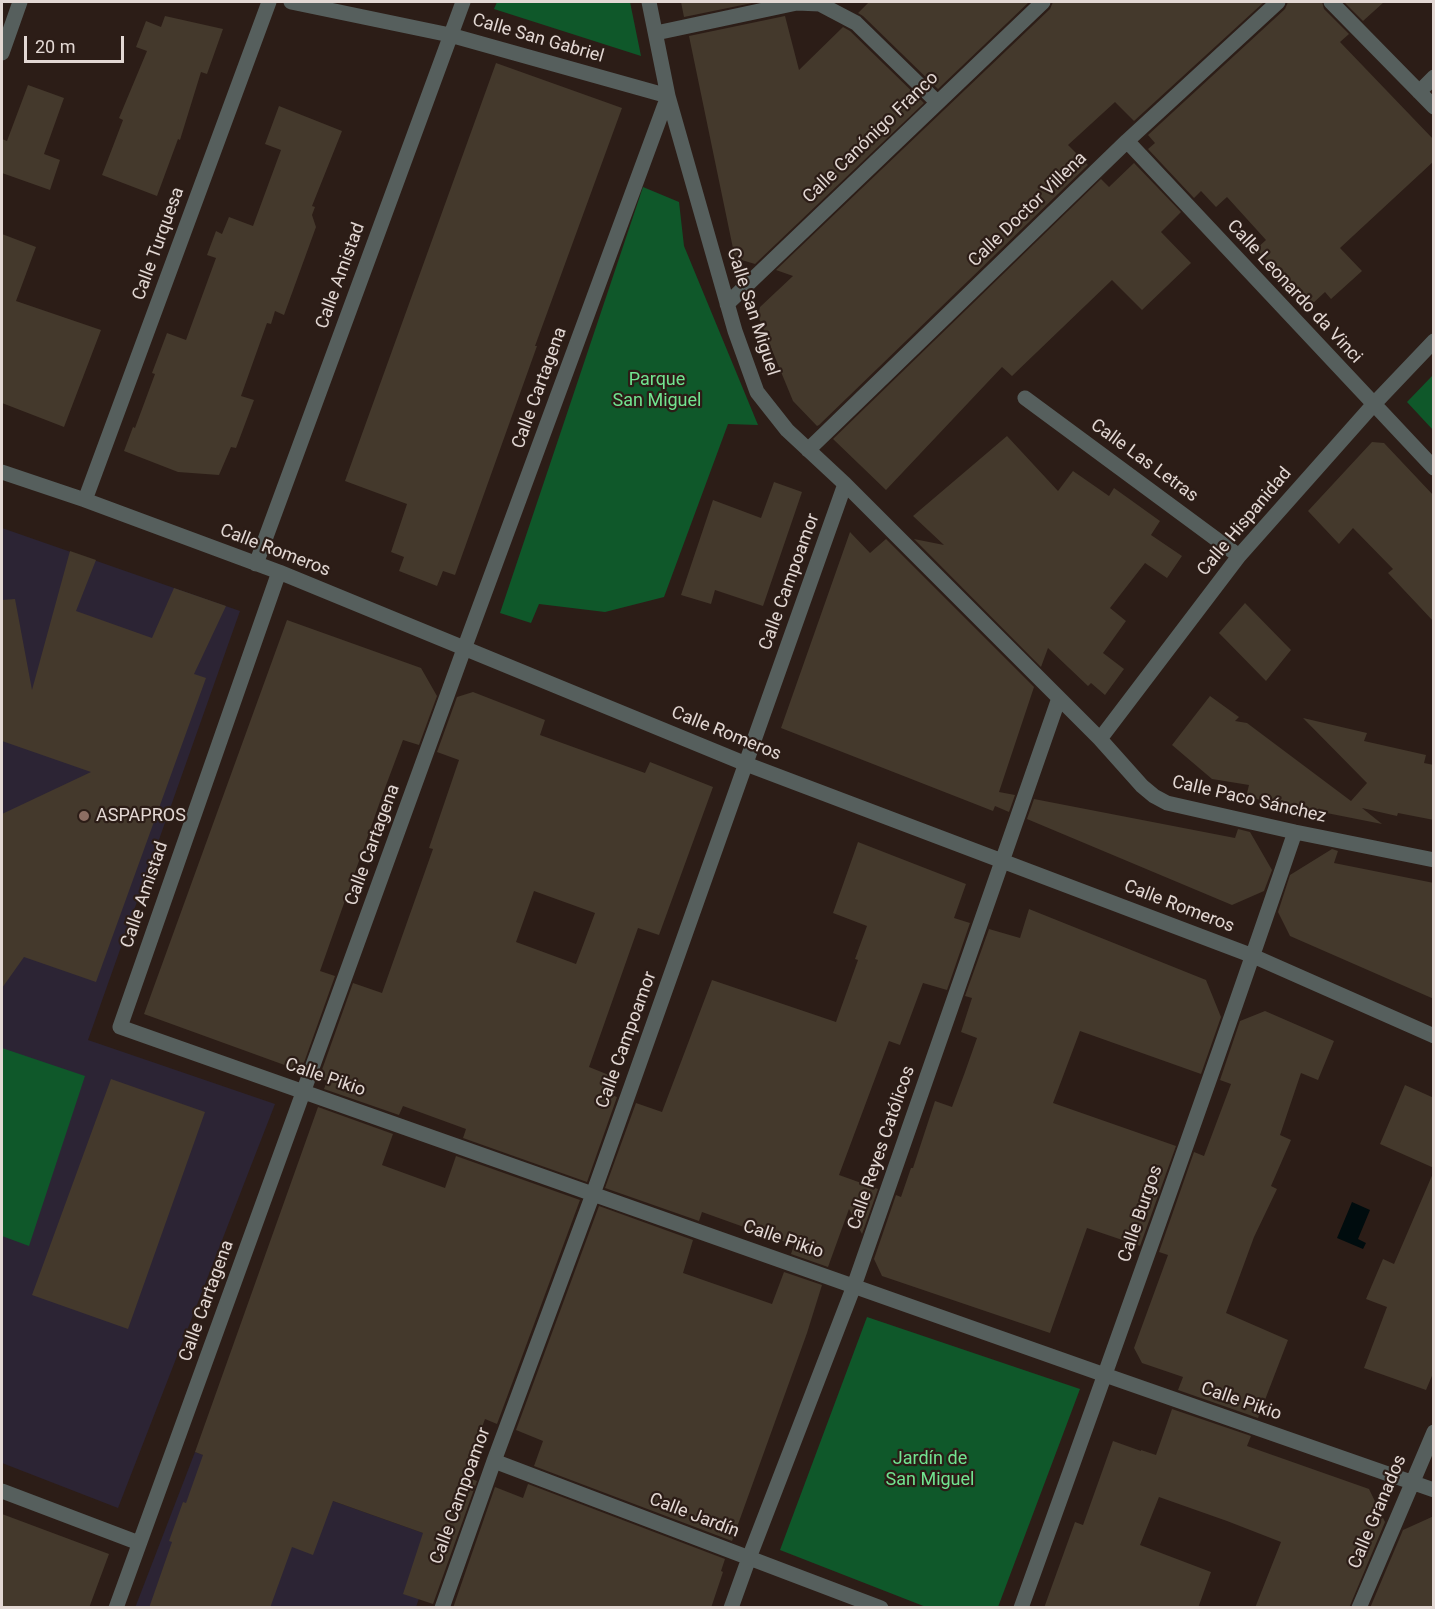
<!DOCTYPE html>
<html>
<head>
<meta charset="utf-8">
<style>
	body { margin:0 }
	#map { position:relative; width:1435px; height:1609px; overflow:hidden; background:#2c1d17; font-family:Roboto,sans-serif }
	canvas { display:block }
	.frame { position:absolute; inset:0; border:3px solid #e3d8d4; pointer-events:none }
	.scale { position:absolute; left:24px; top:36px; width:100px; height:27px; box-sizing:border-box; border:3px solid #e3d8d4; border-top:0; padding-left:8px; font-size:18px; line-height:21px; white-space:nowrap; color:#e3d8d4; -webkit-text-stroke:4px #2c1d17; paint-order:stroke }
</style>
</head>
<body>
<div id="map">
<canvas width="1435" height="1609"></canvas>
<div class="frame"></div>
<div class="scale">20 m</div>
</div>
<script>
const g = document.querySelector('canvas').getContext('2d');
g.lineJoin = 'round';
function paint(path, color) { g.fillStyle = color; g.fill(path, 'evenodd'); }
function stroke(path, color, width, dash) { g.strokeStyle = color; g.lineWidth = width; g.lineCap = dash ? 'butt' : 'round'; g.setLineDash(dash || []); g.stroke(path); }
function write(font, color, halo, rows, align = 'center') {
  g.font = font + ' Roboto,sans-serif'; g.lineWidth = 4.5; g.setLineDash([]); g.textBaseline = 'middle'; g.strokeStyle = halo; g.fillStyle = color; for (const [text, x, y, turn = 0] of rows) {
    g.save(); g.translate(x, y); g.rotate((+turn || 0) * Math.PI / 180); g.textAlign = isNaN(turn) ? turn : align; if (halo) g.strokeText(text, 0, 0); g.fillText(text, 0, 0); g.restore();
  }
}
paint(new Path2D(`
	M 2,528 L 240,611 L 88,1040 L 275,1104 L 118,1508 L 2,1463 Z
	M 195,1452 L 440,1539 L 416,1607 L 135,1608 Z`), '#2c2434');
paint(new Path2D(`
	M 497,2 L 630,2 L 641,56 L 494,9 Z
	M 643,187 L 679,202 L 684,246 L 758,425 L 728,424 L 664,597 L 605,612 L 539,604 L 531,623 L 500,613 Z
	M 1433,375 L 1433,430 L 1407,402 Z
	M 2,1048 L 85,1076 L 29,1246 L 2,1236 Z
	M 867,1317 L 1080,1389 L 998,1607 L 926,1607 L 780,1550 Z`), '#0f582a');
paint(new Path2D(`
	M 1352,1202 L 1370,1210 L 1358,1239 L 1366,1243 L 1363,1249 L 1337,1238 Z`), '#000c0e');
paint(new Path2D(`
	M 681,2 L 757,2 L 684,17 Z
	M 869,2 L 1029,2 L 938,89 L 863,16 L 858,13 Z
	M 1053,2 L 1264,2 L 1134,121 L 1115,102 L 1068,145 L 1088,165 L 819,425 L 817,426 L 793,401 L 758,316 L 760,307 L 793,276 L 776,270 L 1050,9 Z
	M 1288,2 L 1322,2 L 1324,9 L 1349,34 L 1340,42 L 1434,140 L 1434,161 L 1340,248 L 1362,271 L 1331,299 L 1325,292 L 1310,306 L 1256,249 L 1266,240 L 1227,197 L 1216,207 L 1201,191 L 1194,198 L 1148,149 L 1155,143 L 1148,135 L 1285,9 Z
	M 1344,2 L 1384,2 L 1363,21 Z
	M 165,16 L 223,29 L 207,74 L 201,72 L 180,140 L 178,139 L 157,196 L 102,175 L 123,120 L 119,118 L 147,51 L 136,47 L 146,21 L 161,27 Z
	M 785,16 L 799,70 L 843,27 L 850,31 L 924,103 L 755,264 L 735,258 L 689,36 Z
	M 496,63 L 622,108 L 535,346 L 537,346 L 455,575 L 443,571 L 437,586 L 399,571 L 404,557 L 391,552 L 407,504 L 345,481 Z
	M 28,85 L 64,98 L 44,154 L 60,160 L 50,190 L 2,173 L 2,139 L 7,141 Z
	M 279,106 L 342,131 L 312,206 L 315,207 L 312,215 L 316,227 L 284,315 L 275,311 L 271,324 L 267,323 L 241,396 L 254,400 L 236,448 L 231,447 L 219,475 L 178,472 L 124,451 L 133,427 L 135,428 L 155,374 L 152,373 L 167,333 L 186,340 L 216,258 L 207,255 L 216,231 L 222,234 L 229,217 L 253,226 L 281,150 L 265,144 Z
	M 1134,163 L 1181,212 L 1161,232 L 1191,263 L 1142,310 L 1112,280 L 1012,376 L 1002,367 L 886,490 L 833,439 L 1101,179 L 1109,187 Z
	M 2,234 L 36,247 L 16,301 L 101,330 L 64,427 L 2,403 Z
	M 1007,436 L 1058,491 L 1073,471 L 1109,496 L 1114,488 L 1160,521 L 1151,535 L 1182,556 L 1167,578 L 1145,563 L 1110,608 L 1126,621 L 1103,653 L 1124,669 L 1105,695 L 1091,683 L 1088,686 L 1048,648 L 1041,667 L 914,539 L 944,545 L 913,516 Z
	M 1372,442 L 1384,443 L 1434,496 L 1434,622 L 1388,573 L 1393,569 L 1353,528 L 1339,544 L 1308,511 Z
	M 774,482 L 802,492 L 763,606 L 715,590 L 711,604 L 681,595 L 713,500 L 761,518 Z
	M 850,532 L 870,553 L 886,539 L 1034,687 L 999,792 L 1015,795 L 1009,812 L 995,806 L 993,811 L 781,728 Z
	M 70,551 L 96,560 L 76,611 L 152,638 L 174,588 L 226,606 L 194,674 L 206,678 L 96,982 L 24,957 L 2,988 L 2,814 L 91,772 L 2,741 L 2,600 L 15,599 L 32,690 Z
	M 1245,603 L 1291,650 L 1266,681 L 1219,633 Z
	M 287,620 L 421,668 L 437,696 L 419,745 L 403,740 L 382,796 L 320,971 L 335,976 L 301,1071 L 144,1014 Z
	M 473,692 L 545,720 L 540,735 L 645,773 L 650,762 L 713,787 L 659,935 L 638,928 L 589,1067 L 609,1075 L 603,1092 L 617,1097 L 587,1182 L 463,1138 L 466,1129 L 403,1106 L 399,1115 L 324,1089 L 327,1081 L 319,1078 L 353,983 L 382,993 L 433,849 L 429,848 L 459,760 L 437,752 L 457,697 ZM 534,891 L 595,913 L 576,964 L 516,942 Z
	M 1210,696 L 1239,717 L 1235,721 L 1247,723 L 1351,801 L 1367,783 L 1303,718 L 1367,733 L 1364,741 L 1426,755 L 1424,763 L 1434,765 L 1434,820 L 1398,813 L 1397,816 L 1362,808 L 1382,824 L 1246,797 L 1249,785 L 1212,779 L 1172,745 Z
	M 1034,799 L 1235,838 L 1238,829 L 1250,832 L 1272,870 L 1264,891 L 1232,905 L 1027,819 Z
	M 858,842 L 966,884 L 954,918 L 970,923 L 947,990 L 923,983 L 900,1045 L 889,1041 L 839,1175 L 878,1189 L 862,1234 L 849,1209 L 828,1267 L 791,1254 L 794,1245 L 702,1212 L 699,1221 L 605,1188 L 636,1103 L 662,1112 L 712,980 L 836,1022 L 858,960 L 855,959 L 867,926 L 833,913 Z
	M 1332,849 L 1338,851 L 1334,863 L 1434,883 L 1434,999 L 1290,936 L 1278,912 L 1290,875 Z
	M 1029,909 L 1206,980 L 1221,1017 L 1201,1074 L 1080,1031 L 1053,1103 L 1176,1146 L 1140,1246 L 1087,1228 L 1050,1333 L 882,1276 L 874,1259 L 896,1195 L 901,1197 L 911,1168 L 913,1168 L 935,1101 L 952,1107 L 965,1072 L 977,1038 L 961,1032 L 972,998 L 965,996 L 989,929 L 1020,938 Z
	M 1265,1011 L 1334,1041 L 1318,1080 L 1301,1073 L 1280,1135 L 1291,1140 L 1271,1186 L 1277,1189 L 1254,1237 L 1226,1313 L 1288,1340 L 1258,1418 L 1178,1390 L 1183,1377 L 1142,1363 L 1134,1348 L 1168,1255 L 1159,1252 L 1194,1152 L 1204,1156 L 1231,1084 L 1220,1080 L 1240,1021 Z
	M 111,1079 L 205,1112 L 128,1329 L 32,1295 Z
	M 1405,1085 L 1434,1098 L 1434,1168 L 1380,1144 Z
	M 318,1107 L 393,1134 L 382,1165 L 445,1188 L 456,1156 L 580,1200 L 497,1424 L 485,1419 L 464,1476 L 477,1481 L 433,1604 L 403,1594 L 423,1533 L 333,1501 L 313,1555 L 292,1547 L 270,1608 L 149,1608 L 172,1542 L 169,1541 L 183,1502 L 186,1503 L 203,1455 L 195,1452 Z
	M 1434,1171 L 1434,1371 L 1426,1390 L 1364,1368 L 1387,1307 L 1366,1299 L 1383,1259 L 1394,1264 Z
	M 599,1206 L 693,1240 L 683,1273 L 772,1304 L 784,1272 L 822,1285 L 807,1333 L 732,1541 L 534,1466 L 543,1441 L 516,1430 Z
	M 1172,1409 L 1251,1436 L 1247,1446 L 1369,1489 L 1385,1522 L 1349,1608 L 1255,1608 L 1281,1542 L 1227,1521 L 1159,1497 L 1140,1545 L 1211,1572 L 1198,1608 L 1044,1608 L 1075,1522 L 1083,1525 L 1113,1441 L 1141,1451 L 1141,1450 L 1156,1455 Z
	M 528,1484 L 725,1559 L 721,1571 L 723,1572 L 711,1608 L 453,1608 L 495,1487 L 523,1498 Z
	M 2,1514 L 109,1554 L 89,1608 L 2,1608 Z
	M 1434,1516 L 1434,1608 L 1370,1608 L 1403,1530 Z`), '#44392c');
stroke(new Path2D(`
	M 649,2 L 668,96 L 735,331 L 757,392 L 787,430 L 845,484 L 1100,739 L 1142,786 L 1154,796 L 1167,803 L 1295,832 L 1434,860
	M 1331,2 L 1434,107
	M 656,33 L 797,3 L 820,4 L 856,23 L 937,102
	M 2,53 L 20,2
	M 1419,92 L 1434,77
	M 1127,141 L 1434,468
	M 727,304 L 1043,2
	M 1025,398 L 1239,556
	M 808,450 L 1127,141 L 1278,2
	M 2,472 L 85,500 L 279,572 L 746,764 L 1253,956 L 1434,1036
	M 85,500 L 269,2
	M 256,564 L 463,2
	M 279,572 L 120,1027 L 1105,1375 L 1434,1490
	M 1100,739 L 1239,556 L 1373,405 L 1434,341
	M 494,1461 L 881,1608
	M 2,1491 L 139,1543
	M 116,1608 L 464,649 L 668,96 L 450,35 L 291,2
	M 442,1608 L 494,1461 L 593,1194 L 845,484
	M 731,1608 L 749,1558 L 854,1286 L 1059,698
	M 1021,1608 C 1114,1350 1207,1091 1295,832
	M 1359,1608 L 1434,1432`), '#565f5d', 15);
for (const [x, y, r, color] of [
	[84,816,6,"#8d6e63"]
]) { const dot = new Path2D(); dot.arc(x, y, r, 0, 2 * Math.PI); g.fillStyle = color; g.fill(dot); stroke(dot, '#2c1d17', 2); }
write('18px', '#e3d8d4', '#2c1d17', [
	["Calle San Gabriel",538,39,16],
	["Calle Canónigo Franco",871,138,-44],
	["Calle Doctor Villena",1028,210,-44],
	["Calle Turquesa",159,244,-70],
	["Calle Amistad",341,276,-70],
	["Calle Leonardo da Vinci",1294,292,47],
	["Calle San Miguel",752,312,72],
	["Calle Cartagena",540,388,-70],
	["Calle Las Letras",1144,461,36],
	["Calle Hispanidad",1245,522,-50],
	["Calle Romeros",275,551,21],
	["Calle Campoamor",790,582,-70],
	["Calle Romeros",726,734,22],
	["Calle Paco Sánchez",1249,800,13],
	["Calle Cartagena",373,845,-70],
	["Calle Amistad",145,895,-71],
	["Calle Romeros",1179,907,21],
	["Calle Campoamor",627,1040,-70],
	["Calle Pikio",325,1078,19],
	["Calle Reyes Católicos",882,1148,-71],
	["Calle Burgos",1141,1214,-71],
	["Calle Pikio",783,1240,19],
	["Calle Cartagena",207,1301,-70],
	["Calle Pikio",1241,1402,19],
	["Calle Campoamor",461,1496,-70],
	["Calle Granados",1378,1512,-67],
	["Calle Jardín",694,1516,21]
]);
write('18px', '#71e490', '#2c1d17', [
	["Parque",657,380],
	["San Miguel",657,401],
	["Jardín de",930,1459],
	["San Miguel",930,1480]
]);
write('18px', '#e3d8d4', '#2c1d17', [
	["ASPAPROS",96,816]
], 'left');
</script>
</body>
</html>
